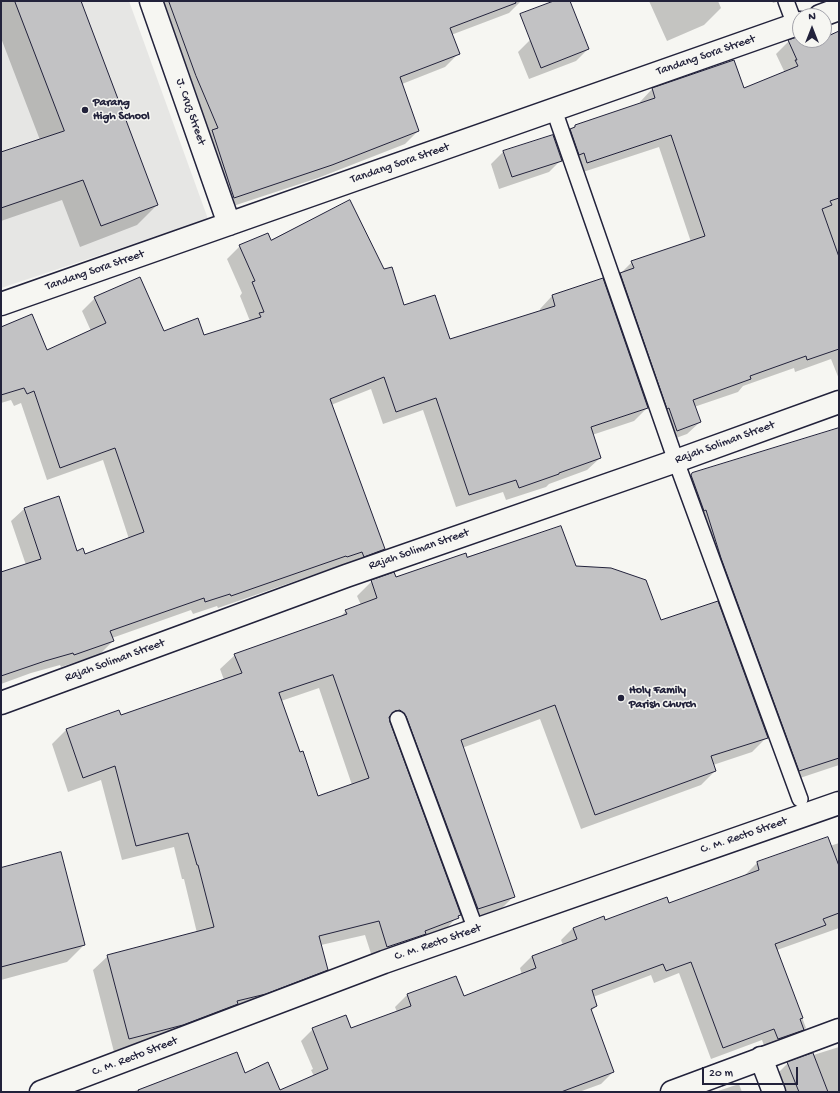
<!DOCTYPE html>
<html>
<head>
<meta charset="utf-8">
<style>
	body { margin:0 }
	#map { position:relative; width:840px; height:1093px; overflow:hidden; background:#f6f6f2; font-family:"Gochi Hand",sans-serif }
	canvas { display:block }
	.frame { position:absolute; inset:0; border:2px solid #22223b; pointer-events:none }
	.north { position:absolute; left:792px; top:8px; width:40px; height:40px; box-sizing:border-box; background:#f6f6f2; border:1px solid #a1a1a9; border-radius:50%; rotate:0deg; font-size:11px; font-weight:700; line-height:16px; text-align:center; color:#22223b }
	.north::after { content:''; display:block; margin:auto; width:14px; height:18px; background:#22223b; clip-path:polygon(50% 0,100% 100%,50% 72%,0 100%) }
	.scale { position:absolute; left:702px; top:1067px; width:96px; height:18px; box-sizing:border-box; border:2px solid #22223b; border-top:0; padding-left:5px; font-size:12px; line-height:14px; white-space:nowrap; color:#22223b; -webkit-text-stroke:3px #f6f6f2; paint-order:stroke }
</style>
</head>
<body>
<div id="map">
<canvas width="840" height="1093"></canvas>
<div class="frame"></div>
<div class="north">N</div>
<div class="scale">20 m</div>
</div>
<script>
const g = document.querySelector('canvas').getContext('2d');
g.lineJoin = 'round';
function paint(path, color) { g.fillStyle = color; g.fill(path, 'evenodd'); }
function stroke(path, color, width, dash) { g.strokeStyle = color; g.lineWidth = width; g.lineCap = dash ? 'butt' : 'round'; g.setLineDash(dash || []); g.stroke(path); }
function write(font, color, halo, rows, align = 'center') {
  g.font = font + ' "Gochi Hand",sans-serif'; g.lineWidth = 3; g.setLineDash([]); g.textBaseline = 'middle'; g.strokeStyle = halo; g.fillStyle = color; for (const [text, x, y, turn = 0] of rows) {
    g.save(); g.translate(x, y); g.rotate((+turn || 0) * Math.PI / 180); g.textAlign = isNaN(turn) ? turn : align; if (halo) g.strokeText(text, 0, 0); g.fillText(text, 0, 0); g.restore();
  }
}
paint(new Path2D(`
	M 1,1 L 129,1 L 208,219 L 1,288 Z`), '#e6e6e4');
paint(new Path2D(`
	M 1,1 L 80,1 L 157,205 L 137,225 L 80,247 L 62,200 L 1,221 L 1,154 L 40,140 L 1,38 Z
	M 151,1 L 521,1 L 509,13 L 451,35 L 458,54 L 445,67 L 402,84 L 418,131 L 405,144 L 318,178 L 221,210 Z
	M 649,1 L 718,1 L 721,8 L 704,25 L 667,41 Z
	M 772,1 L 780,1 L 773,3 Z
	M 824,29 L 828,37 L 839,32 L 839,379 L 831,359 L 795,372 L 794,368 L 743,386 L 738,392 L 694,407 L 700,422 L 687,434 L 665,442 L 608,286 L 632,262 L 691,242 L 659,147 L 574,175 L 558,143 L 575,126 L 640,104 L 640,102 L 652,89 L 734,62 L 743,90 L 785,73 L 776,54 L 789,41 L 800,37 L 800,40 L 824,40 Z
	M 530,40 L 588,49 L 576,61 L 529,79 L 518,52 Z
	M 552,136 L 561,160 L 549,172 L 499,189 L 491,164 L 503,152 Z
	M 270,241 L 383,270 L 404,307 L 449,341 L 540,312 L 540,309 L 552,296 L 602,280 L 647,408 L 634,421 L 592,435 L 600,458 L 587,470 L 549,484 L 546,487 L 506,500 L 503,492 L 456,507 L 423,410 L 383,424 L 371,389 L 331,405 L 384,549 L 372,561 L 334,569 L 333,568 L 218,608 L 217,606 L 193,614 L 191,610 L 112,638 L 113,641 L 100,654 L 61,667 L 60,665 L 31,673 L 1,684 L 1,573 L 26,565 L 11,521 L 24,509 L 58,497 L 77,552 L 84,555 L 129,539 L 103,460 L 47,480 L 21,403 L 14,406 L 11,400 L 1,403 L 1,328 L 47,351 L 91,331 L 82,311 L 95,298 L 164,332 L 204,337 L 250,321 L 240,296 L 242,293 L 227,259 L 240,246 Z
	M 839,429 L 839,765 L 788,782 L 681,486 L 693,474 Z
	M 466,559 L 575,567 L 660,622 L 767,737 L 752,752 L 713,765 L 715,771 L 701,785 L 581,829 L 540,719 L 462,748 L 513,897 L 499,911 L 463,923 L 460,914 L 443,932 L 373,960 L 365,935 L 321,945 L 327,969 L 313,984 L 167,1039 L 114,1052 L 93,970 L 108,956 L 197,933 L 184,879 L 182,879 L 174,847 L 122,860 L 101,780 L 68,792 L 52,744 L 66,730 L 120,716 L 224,680 L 220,669 L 235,655 L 339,618 L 346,611 L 361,605 L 357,596 L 372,581 L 395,578 ZM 319,688 L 352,785 L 317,797 L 281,701 Z
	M 839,843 L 839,928 L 777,950 L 806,1028 L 794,1040 L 766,1051 L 762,1040 L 711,1059 L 679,973 L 654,983 L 651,975 L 593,997 L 596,1006 L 591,1011 L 613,1072 L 601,1084 L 579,1092 L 132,1092 L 236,1053 L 244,1074 L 280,1091 L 314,1076 L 311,1070 L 313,1069 L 301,1041 L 313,1029 L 350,1029 L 397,1012 L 395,1007 L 407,995 L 455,977 L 463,997 L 522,975 L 520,968 L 532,956 L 563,945 L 561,940 L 573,928 L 669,904 L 745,875 L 757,863 L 794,849 L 830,846 Z
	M 1,869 L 84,945 L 67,962 L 1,980 Z
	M 839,1047 L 839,1092 L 782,1092 L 776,1075 L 788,1063 Z
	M 739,1084 L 742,1092 L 715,1092 Z`), '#0003');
const building = new Path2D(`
	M 15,1 L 81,1 L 158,205 L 101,226 L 83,180 L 1,208 L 1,152 L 64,131 Z
	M 169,1 L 515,1 L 516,3 L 450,28 L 460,54 L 400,77 L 419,131 L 332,165 L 234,198 L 212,130 L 218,128 L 196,76 Z
	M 554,1 L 570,1 L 589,49 L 541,68 L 520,14 Z
	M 824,28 L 828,36 L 839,31 L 839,198 L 830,201 L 832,205 L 822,209 L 839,257 L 839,349 L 807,360 L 806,356 L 750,376 L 751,379 L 693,400 L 701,422 L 677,431 L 669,408 L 667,409 L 620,273 L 634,268 L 631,261 L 705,236 L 671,135 L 587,163 L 584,153 L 579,155 L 570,129 L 575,127 L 575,125 L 655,98 L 652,88 L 734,60 L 744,88 L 798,66 L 795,60 L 797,60 L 788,40 L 800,36 L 800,40 L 824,40 Z
	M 553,135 L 562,161 L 512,177 L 503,151 Z
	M 350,200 L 384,269 L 392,267 L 404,305 L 435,295 L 450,339 L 555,306 L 552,295 L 603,278 L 648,408 L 591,427 L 601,458 L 559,473 L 559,474 L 519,488 L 516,480 L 469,495 L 436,398 L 396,412 L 384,377 L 330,399 L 385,549 L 364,557 L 362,552 L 347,557 L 346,556 L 231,596 L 230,594 L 205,602 L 204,598 L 110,631 L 114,641 L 74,655 L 73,653 L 45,661 L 1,676 L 1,572 L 41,559 L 24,508 L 59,496 L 77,551 L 83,548 L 85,554 L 144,532 L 115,448 L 60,468 L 34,391 L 27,394 L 24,388 L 1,395 L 1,327 L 32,314 L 47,350 L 106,323 L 94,297 L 140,277 L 164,331 L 198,318 L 204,335 L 261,317 L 259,313 L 264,312 L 252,282 L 255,281 L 239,245 L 268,233 L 271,240 Z
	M 839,428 L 839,758 L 799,771 L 721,558 L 706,510 L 704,511 L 691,475 L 692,473 Z
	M 561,526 L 576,566 L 611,568 L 646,580 L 661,620 L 718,601 L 768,738 L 711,756 L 716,771 L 595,815 L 555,705 L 461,740 L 515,897 L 478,909 L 406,716 L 400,710 L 395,711 L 389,717 L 390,722 L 461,915 L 458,916 L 459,918 L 425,931 L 426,934 L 387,947 L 379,921 L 319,936 L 328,970 L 266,994 L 237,1001 L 238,1004 L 183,1025 L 129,1039 L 107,955 L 214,927 L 198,865 L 197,865 L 188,833 L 136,846 L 115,766 L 83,778 L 66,729 L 119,710 L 121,715 L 242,673 L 234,654 L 347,614 L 345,610 L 377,598 L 371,580 L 394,572 L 396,577 L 466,553 L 467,557 ZM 333,675 L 369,778 L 318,796 L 303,751 L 300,752 L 279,693 Z
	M 828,837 L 839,866 L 839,913 L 823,919 L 826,925 L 775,944 L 803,1018 L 800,1019 L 804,1030 L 778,1039 L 774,1029 L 723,1048 L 691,962 L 666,971 L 663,964 L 592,990 L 597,1006 L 591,1009 L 614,1072 L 561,1092 L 139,1092 L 138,1090 L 237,1052 L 245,1073 L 268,1062 L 280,1090 L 328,1069 L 312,1028 L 346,1015 L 351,1028 L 411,1006 L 407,994 L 456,976 L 464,996 L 536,968 L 532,956 L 577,939 L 573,928 L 604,916 L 605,920 L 667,897 L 669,903 L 759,870 L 757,862 Z
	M 61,852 L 85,945 L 1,967 L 1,868 Z
	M 813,1053 L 828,1092 L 799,1092 L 787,1062 Z`);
paint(building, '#c2c2c4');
stroke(building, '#22223b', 1);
const service = new Path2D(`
	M 786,1 L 795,25
	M 554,110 L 676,461 L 800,799
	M 398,719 L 476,930`);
const minor = new Path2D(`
	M 151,1 L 229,224
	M 820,16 L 839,9
	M 1,304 L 800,23
	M 1,703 L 346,576 L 676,461 L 839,402
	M 761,1058 L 774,1092
	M 672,1092 L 839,1030`);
const tertiary = new Path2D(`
	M 41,1092 L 384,962 L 839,803`);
stroke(service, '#22223b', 18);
stroke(minor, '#22223b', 25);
stroke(tertiary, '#22223b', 25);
stroke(service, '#f6f6f2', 15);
stroke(minor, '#f6f6f2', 22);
stroke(tertiary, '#f6f6f2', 22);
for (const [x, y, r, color] of [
	[85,110,4,"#22223b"],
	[621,698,4,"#22223b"]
]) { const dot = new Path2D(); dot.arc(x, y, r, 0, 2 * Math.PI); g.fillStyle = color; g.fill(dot); stroke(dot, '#f6f6f2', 1.5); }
write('12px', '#22223b', '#f6f6f2', [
	["Tandang Sora Street",706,56,-19],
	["J. Cruz Street",190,112,71],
	["Tandang Sora Street",400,164,-19],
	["Tandang Sora Street",95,271,-19],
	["Rajah Soliman Street",725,443,-20],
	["Rajah Soliman Street",419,550,-19],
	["Rajah Soliman Street",115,661,-20],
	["C. M. Recto Street",744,836,-19],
	["C. M. Recto Street",438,943,-19],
	["C. M. Recto Street",135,1057,-21]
]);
write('bold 12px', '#22223b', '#f6f6f2', [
	["Parang",93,103],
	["High School",93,117],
	["Holy Family",629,691],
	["Parish Church",629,705]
], 'left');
</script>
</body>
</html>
